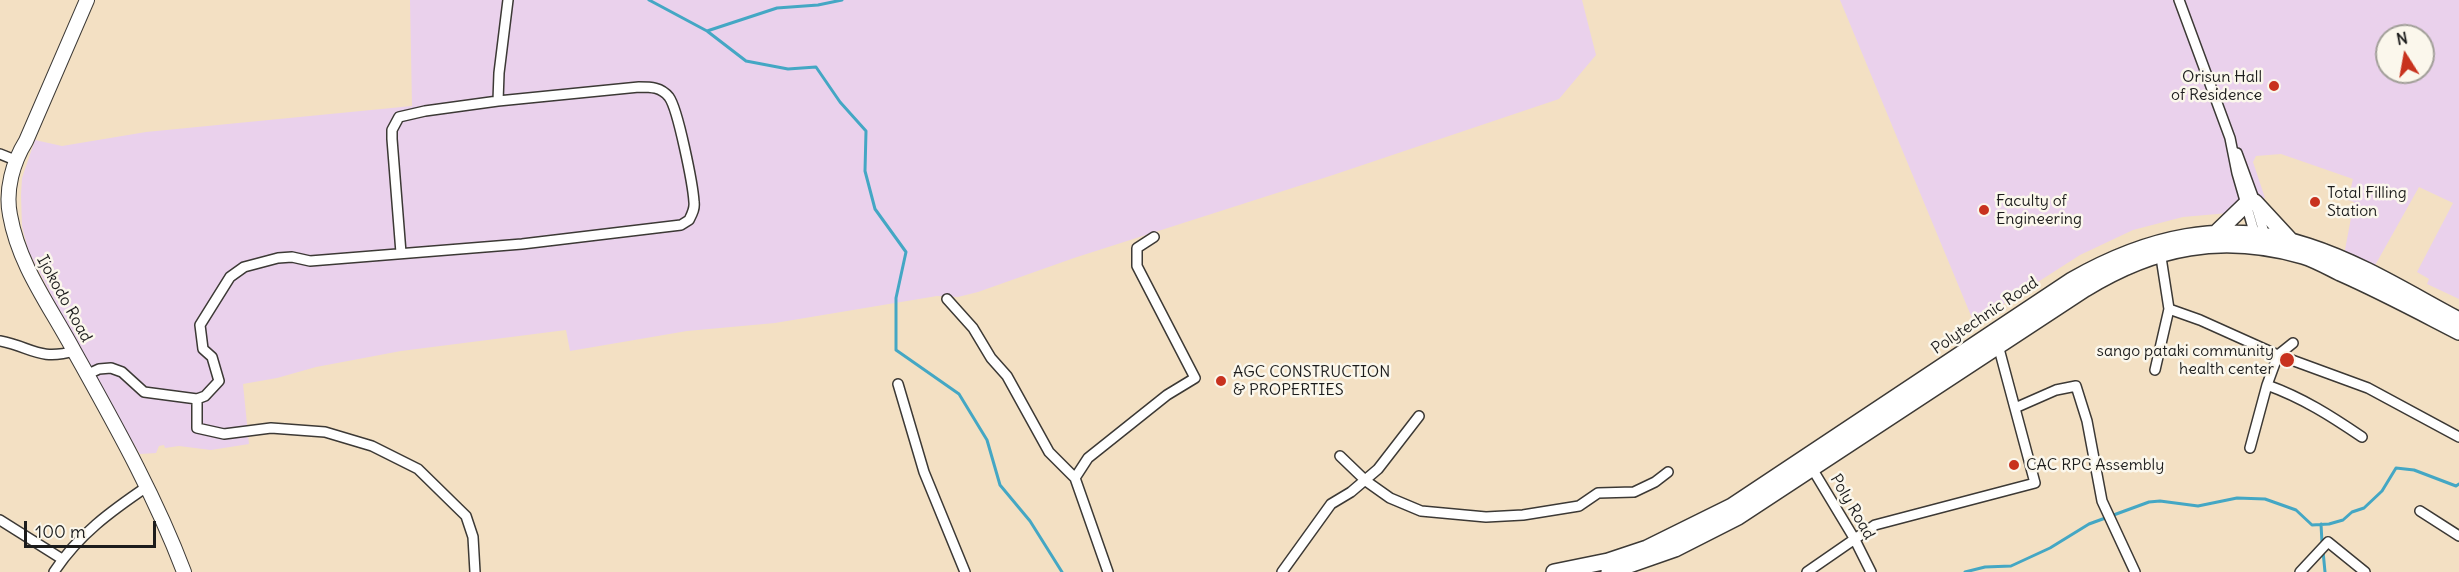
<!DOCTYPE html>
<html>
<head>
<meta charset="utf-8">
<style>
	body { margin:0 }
	#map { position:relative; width:2459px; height:572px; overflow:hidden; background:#f3e0c3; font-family:Delius,sans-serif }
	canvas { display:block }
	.north { position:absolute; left:2375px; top:24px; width:60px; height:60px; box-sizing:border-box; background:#fbf7ec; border:2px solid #a29f99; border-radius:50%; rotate:349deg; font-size:16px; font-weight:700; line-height:24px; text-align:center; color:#1c1c1c }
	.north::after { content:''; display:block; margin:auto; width:21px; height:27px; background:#c8321e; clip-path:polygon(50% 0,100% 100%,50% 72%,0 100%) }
	.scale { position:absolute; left:24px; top:521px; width:132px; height:27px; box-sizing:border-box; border:3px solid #1c1c1c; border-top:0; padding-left:8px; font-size:18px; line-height:21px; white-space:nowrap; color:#1c1c1c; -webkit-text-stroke:4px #fbf7ec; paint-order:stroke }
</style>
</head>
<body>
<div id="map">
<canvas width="2459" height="572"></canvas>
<div class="north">N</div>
<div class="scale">100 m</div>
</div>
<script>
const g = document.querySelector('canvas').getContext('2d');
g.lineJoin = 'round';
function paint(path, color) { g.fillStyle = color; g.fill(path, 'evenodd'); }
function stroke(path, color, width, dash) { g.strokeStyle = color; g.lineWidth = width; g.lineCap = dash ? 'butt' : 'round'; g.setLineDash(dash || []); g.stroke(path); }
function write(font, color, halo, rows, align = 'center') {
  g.font = font + ' Delius,sans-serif'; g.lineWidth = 5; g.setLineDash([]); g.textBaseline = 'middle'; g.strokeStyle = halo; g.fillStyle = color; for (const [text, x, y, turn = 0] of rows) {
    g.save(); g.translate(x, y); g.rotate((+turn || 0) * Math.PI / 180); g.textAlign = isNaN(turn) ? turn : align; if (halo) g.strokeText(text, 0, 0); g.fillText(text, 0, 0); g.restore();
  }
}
paint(new Path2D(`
	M 410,0 L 1582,0 L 1596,55 L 1559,99 L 1333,175 L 1074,258 L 978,292 L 958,297 L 937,296 L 775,323 L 687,331 L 570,351 L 566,330 L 401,351 L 316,367 L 277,378 L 243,384 L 249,444 L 211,450 L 179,446 L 165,448 L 164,445 L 159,446 L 156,453 L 140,454 L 90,371 L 28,250 L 22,226 L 21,195 L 22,178 L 35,140 L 62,146 L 146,132 L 412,106 Z
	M 1840,0 L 2459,0 L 2459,299 L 2427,284 L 2429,279 L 2417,272 L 2453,203 L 2419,187 L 2373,269 L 2344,255 L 2354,202 L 2348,200 L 2353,179 L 2281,154 L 2256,156 L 2253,162 L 2265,198 L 2245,203 L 2240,212 L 2183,217 L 2133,230 L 2080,255 L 1974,323 ZM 2387,36 L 2423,36 L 2423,72 L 2387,72 Z`), '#ead1ec');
stroke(new Path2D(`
	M 649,0 L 707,31 L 746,61 L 788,69 L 816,67 L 840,102 L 866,131 L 865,171 L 875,209 L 906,252 L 896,298 L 896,350 L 959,394 L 987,440 L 1000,485 L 1030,521 L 1062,572
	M 707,31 L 777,8 L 818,5 L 842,0
	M 2321,524 L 2322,543
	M 2323,551 L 2325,572
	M 1965,572 L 1985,567 L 2011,566 L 2050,548 L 2089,524 L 2149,502 L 2160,501 L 2198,506 L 2237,498 L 2265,499 L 2296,510 L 2312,525 L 2329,524 L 2343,520 L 2352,512 L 2364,508 L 2382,491 L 2396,468 L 2414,470 L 2456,486 L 2459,484`), '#44a7c4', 3);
const street = new Path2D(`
	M 2179,0 L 2230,138 L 2237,173 L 2255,235
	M 2237,153 L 2255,202 L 2265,236
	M 0,154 L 15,160
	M 401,253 L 392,139 L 392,130 L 399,117 L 425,111 L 498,101
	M 947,299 L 973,328 L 991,358 L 1007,376 L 1049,452 L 1075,478 L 1108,572
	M 2169,309 L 2200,320 L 2278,355 L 2368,388 L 2459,437
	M 0,341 C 32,347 38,361 75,351
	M 2155,370 L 2169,309 L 2160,251
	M 86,375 L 99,369 L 111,368 L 122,372 L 144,392 L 197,399
	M 898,384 L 924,472 L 965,572
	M 2267,385 C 2303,398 2331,416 2362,437
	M 2015,408 L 2056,390 L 2076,386 L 2087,421 L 2102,501 L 2135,572
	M 2250,448 L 2267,385 L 2278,355 L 2293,343
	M 1340,456 L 1366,481 L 1390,498 L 1421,511 L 1486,517 L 1523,515 L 1579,506 L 1598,493 L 1634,492 L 1655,482 L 1668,472
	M 1810,465 L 1854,538 L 1871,572
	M 1075,478 L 1088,458 L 1167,395 L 1195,378 L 1137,266 L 1137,248 L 1154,237
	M 2420,511 L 2459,536
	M 0,520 L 62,559
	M 54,572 C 78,535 111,511 148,486
	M 475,572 L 473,537 L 466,516 L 418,469 L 372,446 L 325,432 L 271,428 L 224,434 L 197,428 L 197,399 L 205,396 L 219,381 L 212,357 L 203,349 L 200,325 L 230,277 L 244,267 L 278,258 L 292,257 L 310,261 L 522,244 L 681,225 L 689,220 C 692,214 695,209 694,202 C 693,185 678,109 669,97 C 661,87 651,87 639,87 L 498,101 L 499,73 L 508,0
	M 1282,572 L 1331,504 L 1351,492 L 1378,469 L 1419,416
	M 1807,572 L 1875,525 L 2035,483 L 1998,345
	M 2300,572 L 2328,542 L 2365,572`);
const secondary = new Path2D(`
	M 87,0 L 26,141 C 13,162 5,190 10,215 C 19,266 50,306 74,351 C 114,423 155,495 184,572`);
const primary = new Path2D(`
	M 2255,202 L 2292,242
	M 2216,233 L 2246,204
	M 1554,572 L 1608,561 L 1647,548 L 1732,506 L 2072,280 C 2146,238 2224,218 2308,246 C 2361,263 2410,294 2459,320
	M 1609,572 L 1675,549 L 1738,517 L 2085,289 C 2155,246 2222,233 2303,256 C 2316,260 2328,267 2340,273 C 2381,291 2420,312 2459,332`);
stroke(street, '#3c3935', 12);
stroke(secondary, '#3c3935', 16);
stroke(primary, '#3c3935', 18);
stroke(street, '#fff', 9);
stroke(secondary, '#fff', 14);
stroke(primary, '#fff', 15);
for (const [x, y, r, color] of [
	[2274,86,6,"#c8321e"],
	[2315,202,6,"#c8321e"],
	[1984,210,6,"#c8321e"],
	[2287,360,8,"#c8321e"],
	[1221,381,6,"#c8321e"],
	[2014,465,6,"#c8321e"]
]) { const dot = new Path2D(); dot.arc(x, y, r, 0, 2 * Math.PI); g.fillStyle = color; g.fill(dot); stroke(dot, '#fbf7ec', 2); }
write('16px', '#1c1c1c', '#fbf7ec', [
	["Orisun Hall",2262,77,"right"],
	["of Residence",2262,95,"right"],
	["Total Filling",2327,193],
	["Station",2327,211],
	["Faculty of",1996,201],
	["Engineering",1996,219],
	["sango pataki community",2274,351,"right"],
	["health center",2274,369,"right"],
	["AGC CONSTRUCTION",1233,372],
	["& PROPERTIES",1233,390],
	["CAC RPC Assembly",2026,465]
], 'left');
write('16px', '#1c1c1c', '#fbf7ec', [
	["Ijokodo Road",64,299,61],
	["Polytechnic Road",1985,316,-34],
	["Poly Road",1852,507,60]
]);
</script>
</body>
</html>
